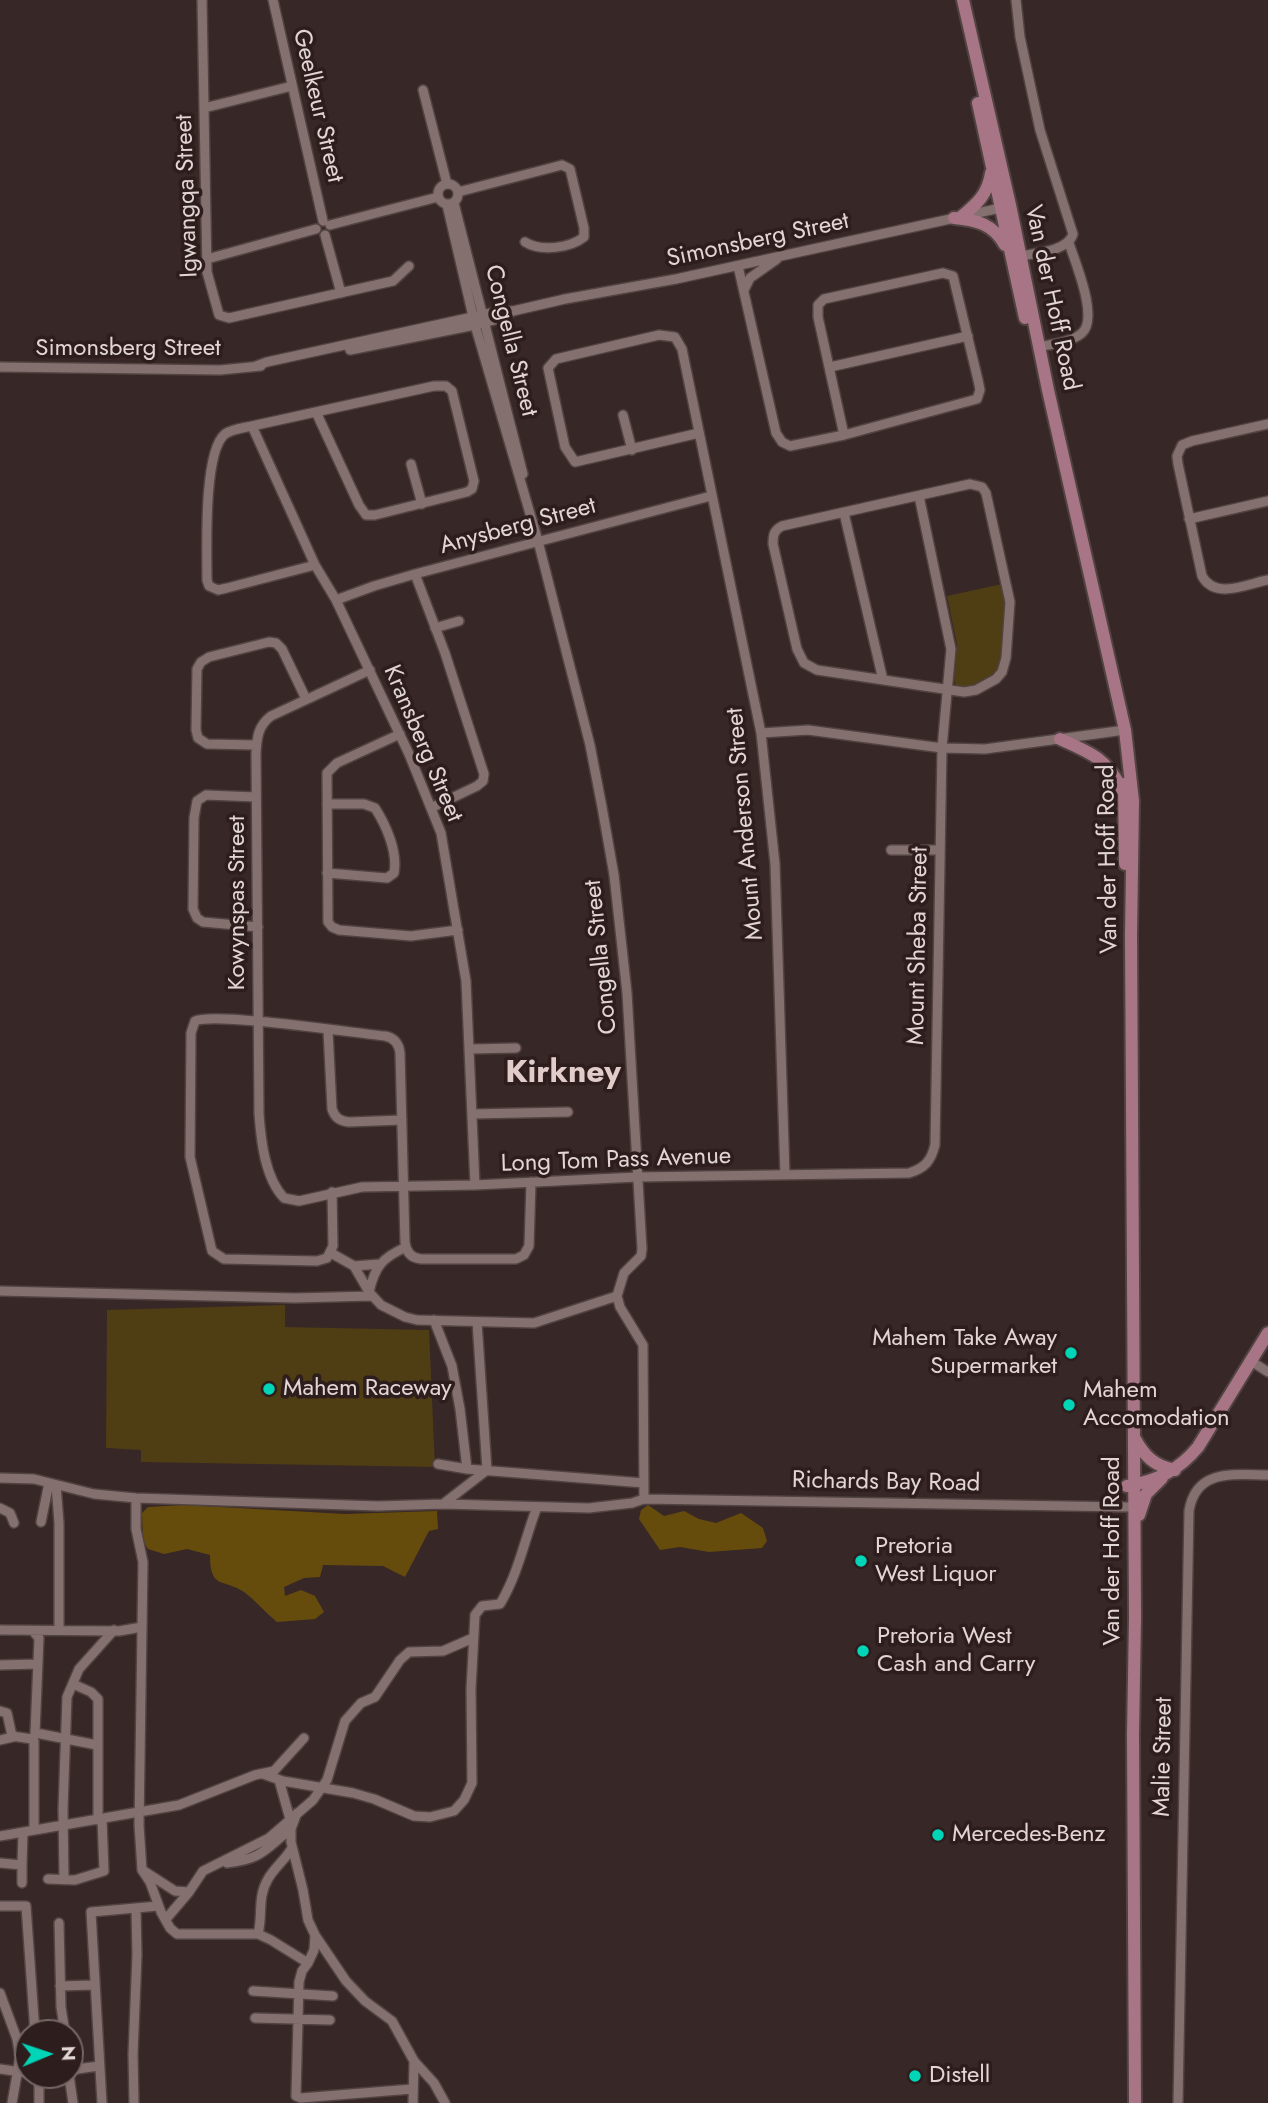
<!DOCTYPE html>
<html>
<head>
<meta charset="utf-8">
<style>
	body { margin:0 }
	#map { position:relative; width:1268px; height:2103px; overflow:hidden; background:#372726; font-family:Jost,sans-serif }
	canvas { display:block }
	.north { position:absolute; left:14px; top:2019px; width:70px; height:70px; box-sizing:border-box; background:#2d1d1c; border:2px solid #756766; border-radius:50%; rotate:88deg; font-size:19px; font-weight:700; line-height:28px; text-align:center; color:#e2d6d5 }
	.north::after { content:''; display:block; margin:auto; width:24px; height:32px; background:#00d5b7; clip-path:polygon(50% 0,100% 100%,50% 72%,0 100%) }
</style>
</head>
<body>
<div id="map">
<canvas width="1268" height="2103"></canvas>
<div class="north">N</div>
</div>
<script>
const g = document.querySelector('canvas').getContext('2d');
g.lineJoin = 'round';
function paint(path, color) { g.fillStyle = color; g.fill(path, 'evenodd'); }
function stroke(path, color, width, dash) { g.strokeStyle = color; g.lineWidth = width; g.lineCap = dash ? 'butt' : 'round'; g.setLineDash(dash || []); g.stroke(path); }
function write(font, color, halo, rows, align = 'center') {
  g.font = font + ' Jost,sans-serif'; g.lineWidth = 7; g.setLineDash([]); g.textBaseline = 'middle'; g.strokeStyle = halo; g.fillStyle = color; for (const [text, x, y, turn = 0] of rows) {
    g.save(); g.translate(x, y); g.rotate((+turn || 0) * Math.PI / 180); g.textAlign = isNaN(turn) ? turn : align; if (halo) g.strokeText(text, 0, 0); g.fillText(text, 0, 0); g.restore();
  }
}
paint(new Path2D(`
	M 1002,584 C 1011,615 1006,644 997,674 C 985,682 970,693 956,686 L 954,680 L 957,644 L 947,596 Z
	M 285,1305 L 285,1327 L 429,1330 L 435,1467 L 141,1462 L 141,1450 L 106,1448 L 107,1310 Z`), '#4f3d14');
paint(new Path2D(`
	M 184,1505 L 345,1514 L 437,1511 L 438,1529 L 429,1531 L 405,1577 L 383,1566 L 323,1565 L 320,1577 L 304,1578 L 284,1587 L 285,1596 L 301,1590 L 315,1596 L 324,1612 L 315,1619 L 277,1622 C 266,1613 255,1600 244,1592 C 223,1578 210,1590 210,1555 L 187,1549 L 164,1554 L 148,1549 L 143,1541 L 142,1513 L 148,1507 Z
	M 648,1505 L 664,1516 L 684,1511 L 699,1519 L 716,1523 L 741,1513 L 763,1528 L 767,1541 L 762,1548 L 709,1552 L 680,1547 L 660,1550 L 639,1519 L 641,1510 Z`), '#654c0d');
const minor = new Path2D(`
	M 202,0 L 207,272 L 219,315 L 229,318 L 393,281 L 409,266
	M 273,0 L 323,221
	M 1016,0 L 1020,37 L 1040,130 L 1073,234 C 1068,251 1036,253 1021,256
	M 423,90 L 447,184
	M 204,108 L 292,86
	M438 194a10 10 0 1 1 20 0a10 10 0 1 1-20 0Z
	M 458,192 L 562,165 L 570,169 L 584,228 L 584,237 C 570,248 541,252 525,242
	M 454,203 L 523,474
	M 447,205 L 475,325 L 538,541 L 590,745 L 602,807 L 614,875 L 627,993 L 642,1249 L 641,1256 L 624,1273 L 617,1296 L 620,1307 L 643,1345 L 644,1499
	M 330,225 L 438,197
	M 325,235 L 341,293
	M 207,259 L 316,229
	M 738,266 L 776,433 L 782,442 L 790,446 L 844,435 L 977,399 L 980,390 L 978,380 L 953,276 L 943,273 L 824,299 L 818,305 L 818,317 L 844,435
	M 744,290 L 750,278 L 777,259
	M 1039,347 C 1052,344 1072,342 1082,333 C 1099,318 1075,262 1069,243
	M 350,350 L 475,325 L 502,318 L 513,311
	M 256,366 L 267,362 L 500,311 L 513,311 L 565,299 L 676,279 L 1005,207
	M 0,367 L 220,370 L 261,366
	M 830,367 L 968,336
	M 623,415 L 632,450
	M 1268,424 L 1192,441 L 1182,445 L 1177,456 L 1178,464 L 1202,576 C 1215,600 1247,584 1268,580
	M 252,426 L 315,565 L 336,600 L 409,754 L 441,833 L 466,981 L 475,1185
	M 699,433 L 575,462 L 565,447 L 548,368 L 556,359 L 659,335 L 675,337 L 682,349 L 761,733 L 775,864 L 785,1175
	M 411,464 L 422,504
	M 970,484 L 982,487 L 986,493 L 1010,602 L 1006,658 L 1002,672 L 996,679 L 976,690 L 964,692 L 817,670 L 804,663 L 797,649 L 773,544 C 773,535 774,530 782,526 Z
	M 844,513 L 883,680
	M 1189,519 L 1268,501
	M 315,565 L 227,588 L 218,590 L 209,586 L 207,580 C 207,551 203,452 225,434 C 232,429 243,428 252,426 L 434,386 L 446,386 L 452,391 L 474,481 L 472,489 L 467,492 L 375,515 L 366,515 L 359,505 L 316,412
	M 415,574 L 445,653 L 484,774 L 483,781 L 477,786 L 433,807
	M 336,600 L 374,586 L 415,574 L 711,496
	M 435,628 L 459,621
	M 370,670 L 271,716 C 258,726 257,737 256,753 L 259,1114 C 261,1141 265,1178 284,1198 L 299,1201 L 362,1187 L 475,1185 L 637,1177 L 909,1173 C 925,1168 931,1161 935,1145 L 942,748 L 951,649 L 919,496
	M 761,733 L 808,730 L 942,748 L 985,749 L 1125,730
	M 400,734 L 337,763 L 327,773 L 328,922 L 332,927 L 339,930 L 411,936 L 458,930
	M 256,745 L 207,744 L 198,738 L 196,730 L 197,669 L 201,662 L 209,657 L 269,642 L 276,643 L 282,649 L 306,699
	M 256,797 L 206,795 L 197,801 L 194,818 L 193,909 L 197,918 L 203,922 L 258,927
	M 327,804 L 364,804 L 375,808 C 386,825 398,852 394,873 L 387,878 L 327,873
	M 891,850 L 940,850
	M 328,1031 L 332,1109 C 335,1118 340,1121 349,1122 L 402,1120
	M 470,1049 L 516,1048
	M 472,1114 L 568,1112
	M 332,1192 L 333,1246 L 327,1258 L 317,1261 L 224,1259 L 212,1251 L 190,1157 L 191,1033 L 195,1021 C 215,1012 354,1033 385,1036 C 395,1038 399,1044 400,1053 L 405,1242 C 406,1252 411,1258 421,1259 L 516,1259 L 524,1255 L 529,1246 L 531,1182
	M 331,1253 L 354,1266 L 369,1292 L 381,1305 L 405,1317 L 417,1320 L 534,1323 L 617,1296
	M 354,1266 L 380,1264
	M 0,1291 L 295,1298 L 371,1296
	M 369,1292 C 375,1266 382,1258 406,1247
	M 434,1320 L 452,1366 L 460,1409 L 467,1469
	M 1251,1361 L 1268,1372
	M 438,1464 L 467,1469 L 644,1483
	M 0,1478 L 34,1479 L 94,1494 L 136,1498 L 378,1506 L 443,1504 L 589,1508 L 632,1503 L 644,1499 L 1127,1507
	M 56,1485 L 59,1523 L 59,1630
	M 136,1498 L 136,1529 L 143,1562 L 139,1825 L 142,1870 L 150,1882 L 161,1912 L 170,1928 L 177,1934 L 258,1934 L 271,1940 L 308,1963 L 314,1950 L 315,1935 L 346,1981 L 365,2001 L 392,2021 L 414,2061 L 413,2103
	M 443,1504 L 487,1470 L 477,1322
	M 0,1508 L 10,1513 L 14,1523
	M 41,1522 L 49,1483
	M 0,1630 L 119,1631 L 142,1627
	M 33,1631 L 39,1638 L 35,1733
	M 0,1665 L 38,1664
	M 73,1684 L 91,1692 L 98,1699 L 98,1820
	M 0,1711 L 7,1713 L 12,1736 L 32,1739 L 34,1741 L 34,1829
	M 33,1738 L 36,1733 L 97,1745
	M 0,1740 L 13,1737
	M 263,1774 L 283,1781 L 353,1793 L 374,1799 L 414,1816 L 430,1817 L 454,1811 L 464,1800 L 472,1783 L 471,1689 L 475,1615 L 482,1606 L 500,1604 C 519,1572 524,1541 537,1507
	M 279,1780 L 290,1819
	M 297,1813 L 291,1829 L 291,1842 L 303,1890 L 308,1920 L 315,1935
	M 0,1836 L 179,1805 L 255,1775 L 274,1771 L 304,1738
	M 0,1863 L 22,1865 L 23,1832
	M 227,1863 C 263,1859 265,1849 291,1829
	M 22,1865 L 22,1883
	M 144,1871 L 175,1891 L 189,1892
	M 48,1879 L 75,1880 L 104,1871 L 102,1819
	M 64,1880 L 63,1809 L 67,1697 L 79,1669 L 114,1630
	M 0,1906 L 26,1906 L 35,2033
	M 166,1919 L 189,1892 L 203,1871 L 269,1838 L 313,1800 L 327,1780 L 345,1721 L 361,1703 L 375,1697 L 400,1660 L 409,1652 L 443,1651 L 473,1638
	M 59,1923 L 61,2007 L 65,2033
	M 258,1934 C 263,1915 257,1897 268,1879 C 274,1868 285,1860 292,1848
	M 308,1963 L 302,1971 L 299,1982 L 296,2096 L 301,2098 L 412,2089
	M 60,1986 L 94,1985
	M 253,1991 L 333,1996
	M 0,1993 L 17,2039 L 20,2057 L 12,2103
	M 255,2018 L 330,2020
	M 414,2061 L 434,2083 L 445,2103
	M 0,2069 L 28,2073
	M 70,2070 L 99,2066
	M 39,2075 L 39,2103
	M 69,2075 L 73,2103
	M 102,2103 L 91,1912 L 158,1906
	M 134,2103 L 133,2054 L 137,1955 L 136,1908
	M 1178,2103 L 1189,1511 C 1196,1468 1234,1475 1268,1475`);
const secondary = new Path2D(`
	M 963,0 L 1010,205 L 1048,390 L 1125,730 L 1133,801 L 1131,936 L 1135,1618 L 1133,1735 L 1135,2103
	M 978,103 L 1025,318
	M 961,217 C 977,204 988,194 991,173
	M 954,218 C 977,220 993,224 1005,245
	M 1060,739 C 1092,753 1107,759 1123,791
	M 1124,784 L 1125,864
	M 1134,1437 C 1144,1456 1154,1466 1175,1470
	M 1127,1486 C 1157,1481 1179,1470 1198,1447 L 1268,1333
	M 1139,1515 L 1146,1494 L 1162,1478`);
stroke(minor, '#514342', 12);
stroke(secondary, '#514342', 16);
stroke(minor, '#84706f', 9);
stroke(secondary, '#a87586', 12);
for (const [x, y, r, color] of [
	[1071,1353,7,"#00d5b7"],
	[269,1389,7,"#00d5b7"],
	[1069,1405,7,"#00d5b7"],
	[861,1561,7,"#00d5b7"],
	[863,1651,7,"#00d5b7"],
	[938,1835,7,"#00d5b7"],
	[915,2076,7,"#00d5b7"]
]) { const dot = new Path2D(); dot.arc(x, y, r, 0, 2 * Math.PI); g.fillStyle = color; g.fill(dot); stroke(dot, '#2d1d1c', 2.5); }
write('24px', '#e2d6d5', '#2d1d1c', [
	["Geelkeur Street",317,106,77],
	["Igwangqa Street",188,196,-92],
	["Simonsberg Street",758,241,-12],
	["Van der Hoff Road",1051,298,78],
	["Congella Street",510,341,76],
	["Simonsberg Street",128,349],
	["Anysberg Street",518,527,-15],
	["Kransberg Street",422,744,67],
	["Mount Anderson Street",746,824,-95],
	["Van der Hoff Road",1109,859,-91],
	["Kowynspas Street",238,903,-90],
	["Mount Sheba Street",919,946,-89],
	["Congella Street",602,957,-96],
	["Long Tom Pass Avenue",616,1161,-2],
	["Richards Bay Road",886,1483,1],
	["Van der Hoff Road",1113,1551,-90],
	["Malie Street",1164,1757,-89]
]);
write('24px', '#e2d6d5', '#2d1d1c', [
	["Mahem Take Away",1057,1339,"right"],
	["Supermarket",1057,1367,"right"],
	["Mahem Raceway",283,1389],
	["Mahem",1083,1391],
	["Accomodation",1083,1419],
	["Pretoria",875,1547],
	["West Liquor",875,1575],
	["Pretoria West",877,1637],
	["Cash and Carry",877,1665],
	["Mercedes-Benz",952,1835],
	["Distell",929,2076]
], 'left');
write('bold 32px', '#e2ccca', '#2d1d1c', [
	["Kirkney",563,1074]
]);
</script>
</body>
</html>
